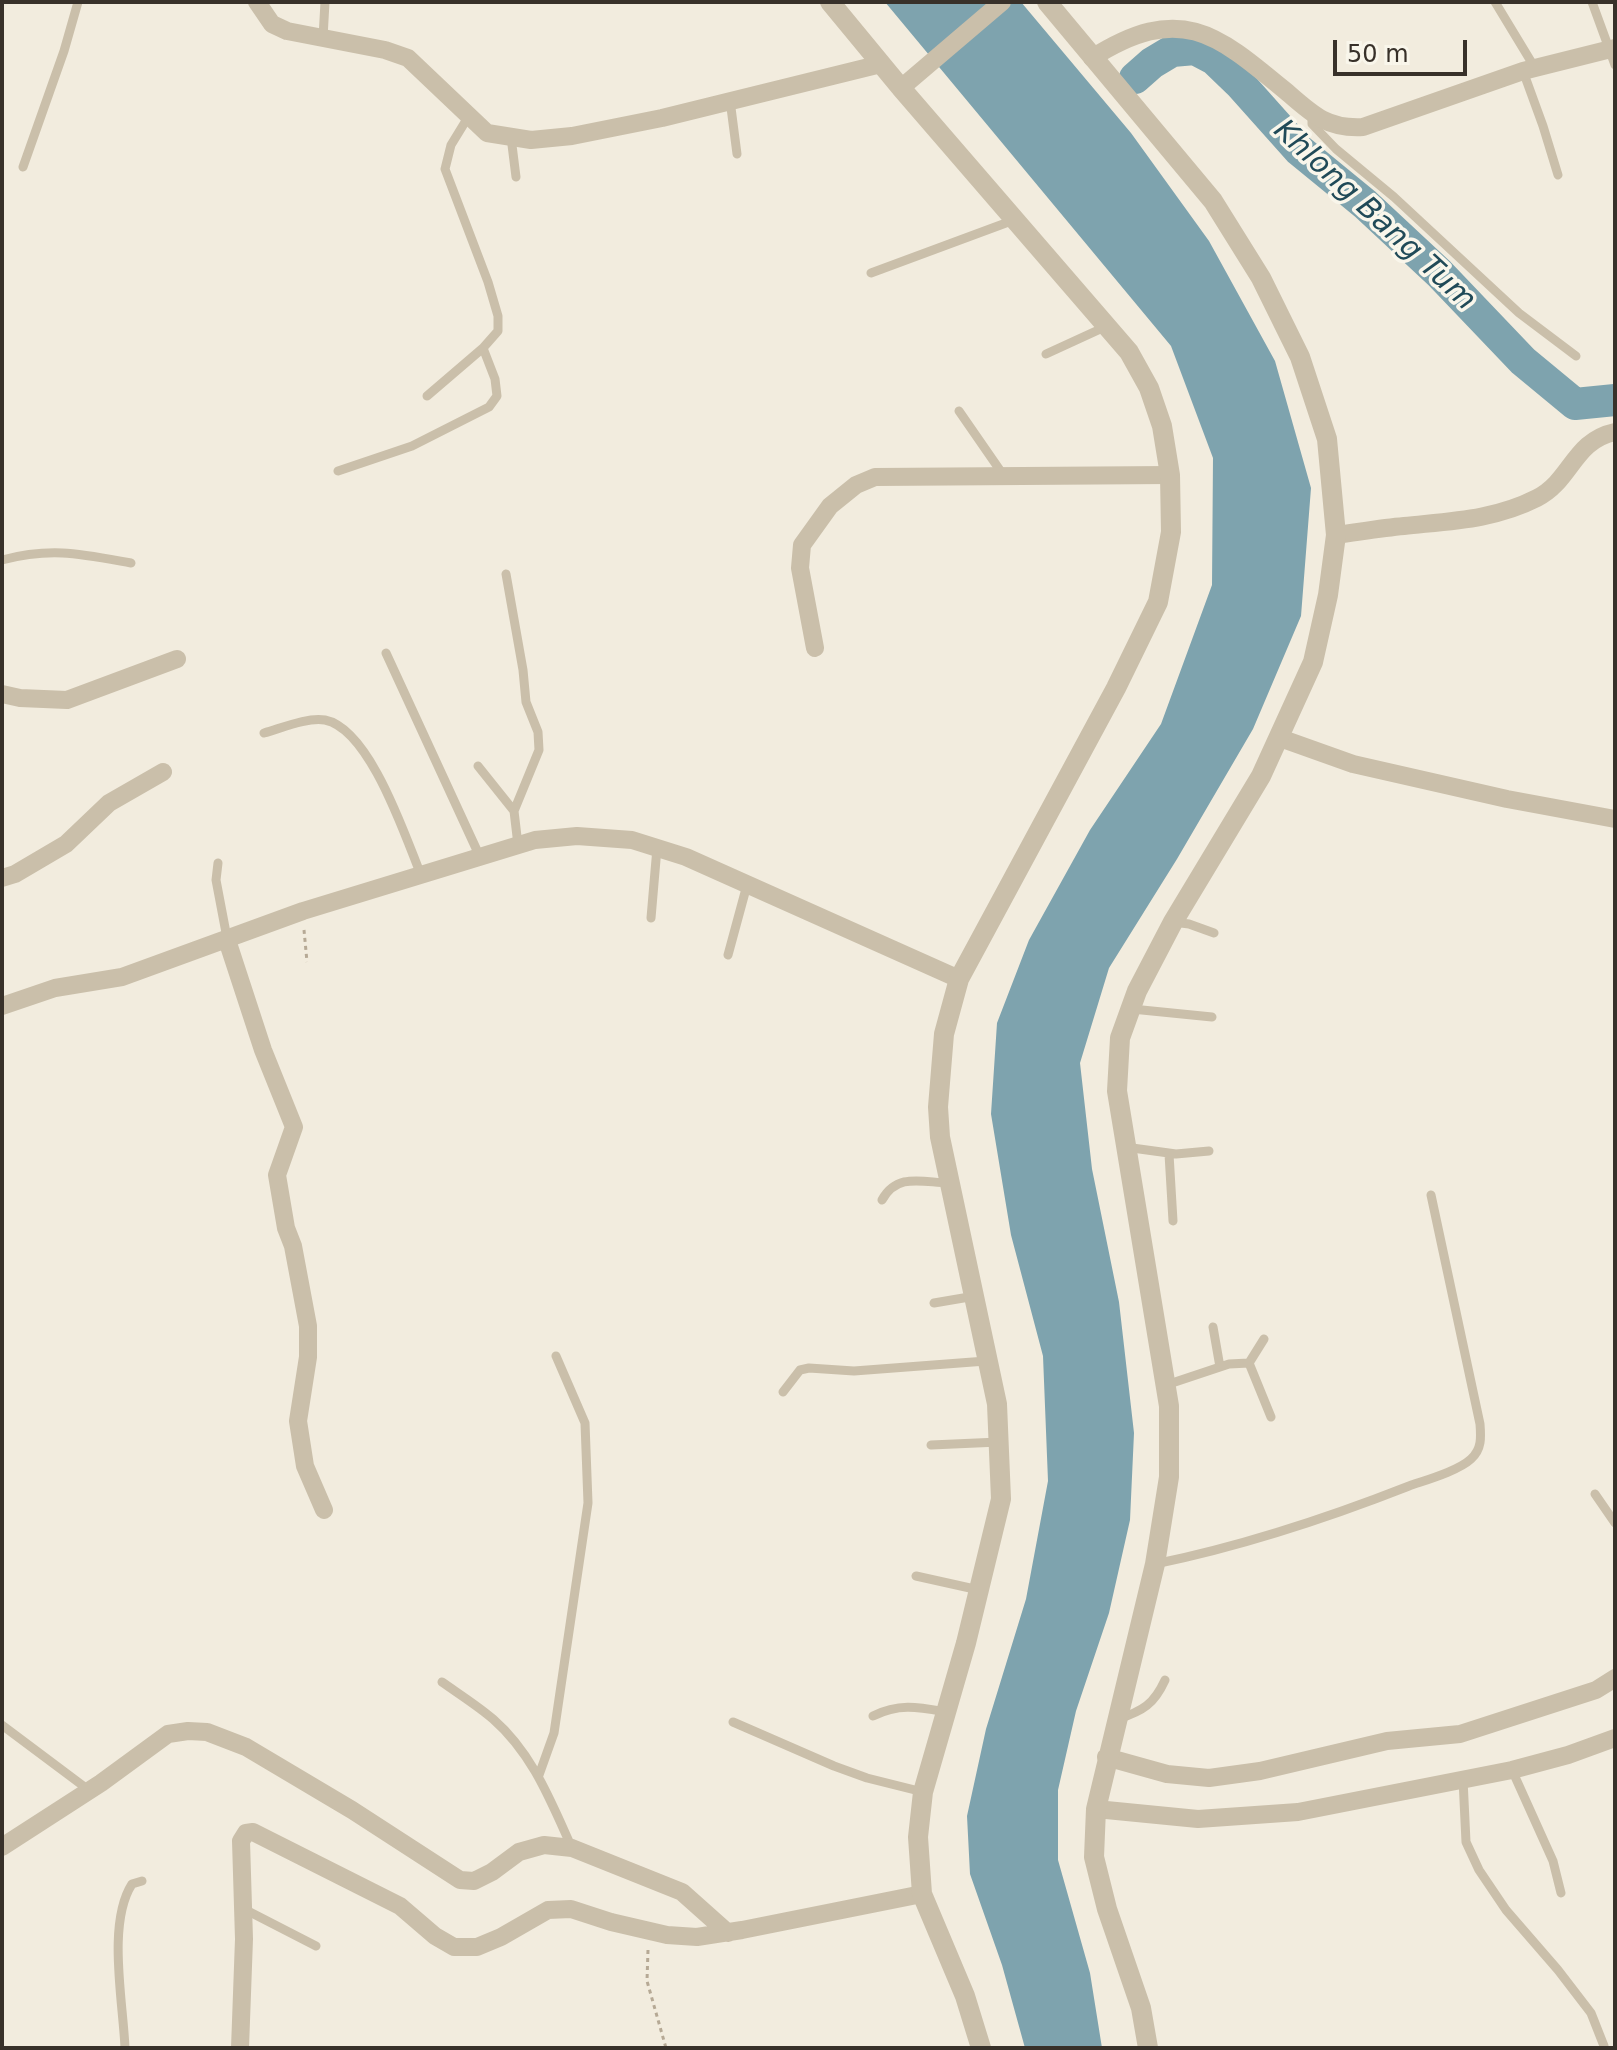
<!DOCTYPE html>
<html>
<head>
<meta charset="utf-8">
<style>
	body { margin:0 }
	#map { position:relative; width:1617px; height:2050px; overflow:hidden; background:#f2ecde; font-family:"DejaVu Sans",sans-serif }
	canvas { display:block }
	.frame { position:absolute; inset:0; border:4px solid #38312a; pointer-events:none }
	.scale { position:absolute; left:1333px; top:40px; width:134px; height:36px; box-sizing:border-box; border:4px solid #38312a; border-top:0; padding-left:10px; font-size:24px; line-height:28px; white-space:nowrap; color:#38312a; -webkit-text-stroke:6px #f9f6eb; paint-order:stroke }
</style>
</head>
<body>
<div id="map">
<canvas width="1617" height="2050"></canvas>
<div class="frame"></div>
<div class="scale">50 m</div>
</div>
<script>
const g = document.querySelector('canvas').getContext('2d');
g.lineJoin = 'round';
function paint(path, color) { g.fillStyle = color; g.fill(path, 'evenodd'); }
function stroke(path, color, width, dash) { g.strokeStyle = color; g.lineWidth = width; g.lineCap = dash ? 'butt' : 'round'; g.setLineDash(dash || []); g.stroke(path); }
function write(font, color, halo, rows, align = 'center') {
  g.font = font + ' "DejaVu Sans",sans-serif'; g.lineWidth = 7; g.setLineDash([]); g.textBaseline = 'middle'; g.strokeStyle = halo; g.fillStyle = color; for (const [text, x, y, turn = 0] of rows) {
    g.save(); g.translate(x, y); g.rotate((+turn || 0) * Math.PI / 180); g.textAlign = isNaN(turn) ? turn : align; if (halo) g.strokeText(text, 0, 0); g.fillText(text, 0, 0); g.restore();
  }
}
paint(new Path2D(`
	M 885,2 L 1021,2 L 1131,133 L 1209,241 L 1275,361 L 1311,488 L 1301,616 L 1253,729 L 1177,859 L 1109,968 L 1080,1063 L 1092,1169 L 1119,1302 L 1134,1433 L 1130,1520 L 1109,1613 L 1076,1711 L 1058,1790 L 1058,1860 L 1090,1973 L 1102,2048 L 1025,2048 L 1002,1965 L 970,1874 L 967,1816 L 986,1729 L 1026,1599 L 1048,1481 L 1043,1356 L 1011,1235 L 991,1114 L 997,1023 L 1029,940 L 1090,830 L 1161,724 L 1212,585 L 1213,458 L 1171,346 Z`), '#7ea3ae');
stroke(new Path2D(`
	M 1135,78 L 1152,63 L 1172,51 L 1195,49 L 1214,59 L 1241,85 L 1299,150 L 1365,204 L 1439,273 L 1523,361 L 1575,404 L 1615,400`), '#7ea3ae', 32);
stroke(new Path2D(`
	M 304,930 L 307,962
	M 648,1950 L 647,1981 L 666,2048`), '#b6a995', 3, [4, 4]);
stroke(new Path2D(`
	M 1495,2 L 1535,68
	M 1592,2 L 1615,65
	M 323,38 L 325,2
	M 1523,71 L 1543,126 L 1558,175
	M 730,100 L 737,154
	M 1312,113 L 1312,124 L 1336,149 L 1394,197 L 1519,313 L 1576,356
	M 511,137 L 516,177
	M 23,167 L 64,51 L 78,2
	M 871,273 L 1014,220
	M 1046,354 L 1107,326
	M 427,396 L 483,348 L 498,331 L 498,316 L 488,282 L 445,169 L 451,145 L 470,114
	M 959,411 L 1004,476
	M 338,471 L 412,446 L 489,407 L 497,396 L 495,379 L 483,348
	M 2,560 C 52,547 81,554 131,563
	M 506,574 L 523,670 L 526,702 L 538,732 L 539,750 L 514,811 L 518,845
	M 386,653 L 480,857
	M 264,733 C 282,728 307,717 325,720 C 370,729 405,836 421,875
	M 478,766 L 514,811
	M 218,863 L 216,880 L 227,938
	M 651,918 L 657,848
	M 1173,922 L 1189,924 L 1214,933
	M 728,955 L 747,885
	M 1132,1009 L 1212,1017
	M 1125,1147 L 1176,1154 L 1209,1151
	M 1169,1154 L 1173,1221
	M 882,1200 C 897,1173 921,1182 948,1183
	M 934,1303 L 975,1296
	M 1213,1327 L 1220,1367
	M 1249,1363 L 1264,1339
	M 1166,1385 L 1229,1364 L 1249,1363 L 1271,1417
	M 783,1392 L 800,1370 L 809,1368 L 854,1371 L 986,1361
	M 931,1445 L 999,1442
	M 1595,1494 L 1615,1523
	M 1155,1564 C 1243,1546 1325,1519 1409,1486 C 1426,1480 1458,1471 1471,1459 C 1482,1449 1481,1437 1480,1424 L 1431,1195
	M 916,1576 L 979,1590
	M 442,1682 C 459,1694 478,1706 493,1719 C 533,1754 551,1802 572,1848
	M 873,1716 C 899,1703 918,1707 946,1712
	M 1118,1719 C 1143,1711 1154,1704 1165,1680
	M 733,1722 L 834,1766 L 867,1778 L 923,1792
	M 2,1725 L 90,1791
	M 1512,1770 L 1553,1861 L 1561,1893
	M 539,1775 L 554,1733 L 588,1503 L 585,1423 L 556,1356
	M 1463,1779 L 1466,1842 L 1479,1870 L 1506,1910 L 1558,1970 L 1591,2013 L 1604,2046
	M 244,1909 L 316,1946
	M 125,2048 C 123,2001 107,1923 132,1884 L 142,1881`), '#cabfaa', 9);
stroke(new Path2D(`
	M 257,2 L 272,24 L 287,31 L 385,50 L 408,58 L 487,133 L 531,140 L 572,136 L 662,118 L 881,64
	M 1092,58 C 1181,2 1216,33 1288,93 C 1313,115 1328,129 1363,127 L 1523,71 L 1615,48
	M 901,88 L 1002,2
	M 1336,535 C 1359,532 1381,528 1404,526 C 1450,521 1494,520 1537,498 C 1572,480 1573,441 1615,432
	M 815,648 L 800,568 L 802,545 L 830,506 L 856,485 L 875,477 L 1170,475
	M 2,694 L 20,698 L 67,700 L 177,659
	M 1280,738 L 1353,764 L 1507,799 L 1615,819
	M 2,878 L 15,874 L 66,844 L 109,803 L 163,772
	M 227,940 L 263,1050 L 294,1127 L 277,1175 L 286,1228 L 293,1246 L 308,1326 L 308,1357 L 298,1421 L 305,1466 L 324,1510
	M 2,1006 L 55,988 L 122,977 L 303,911 L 535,840 L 577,836 L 632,840 L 686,857 L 959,979
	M 1106,1757 L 1167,1774 L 1209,1778 L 1260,1771 L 1387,1741 L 1460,1734 L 1596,1690 L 1615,1678
	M 1096,1809 L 1198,1819 L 1298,1812 L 1512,1770 L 1568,1755 L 1615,1738
	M 2,1847 L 101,1783 L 168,1734 L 188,1731 L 207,1732 L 246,1747 L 352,1810 L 460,1880 L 474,1881 L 492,1872 L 519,1852 L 544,1845 L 572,1848 L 682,1892 L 728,1933
	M 240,2048 L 244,1939 L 241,1841 L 246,1833 L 253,1832 L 400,1906 L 435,1936 L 454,1947 L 477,1947 L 501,1937 L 548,1910 L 571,1909 L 611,1922 L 667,1935 L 697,1937 L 742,1930 L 922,1894`), '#cabfaa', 18);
stroke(new Path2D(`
	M 830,2 L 901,88 L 1129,352 L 1149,388 L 1162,426 L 1170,475 L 1171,532 L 1158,602 L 1116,688 L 959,979 L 944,1034 L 938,1107 L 940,1137 L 997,1404 L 1001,1499 L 966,1643 L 923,1792 L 918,1837 L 922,1894 L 965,1996 L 981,2048
	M 1047,2 L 1213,201 L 1261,278 L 1300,357 L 1327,439 L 1336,535 L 1328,595 L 1313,662 L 1261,776 L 1173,922 L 1137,991 L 1120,1038 L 1117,1091 L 1169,1406 L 1169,1477 L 1155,1564 L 1096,1809 L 1094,1857 L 1107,1909 L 1141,2008 L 1148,2048`), '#cabfaa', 20);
write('italic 30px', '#204a58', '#f9f6eb', [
	["Khlong Bang Tum",1374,216,43]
]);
</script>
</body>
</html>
